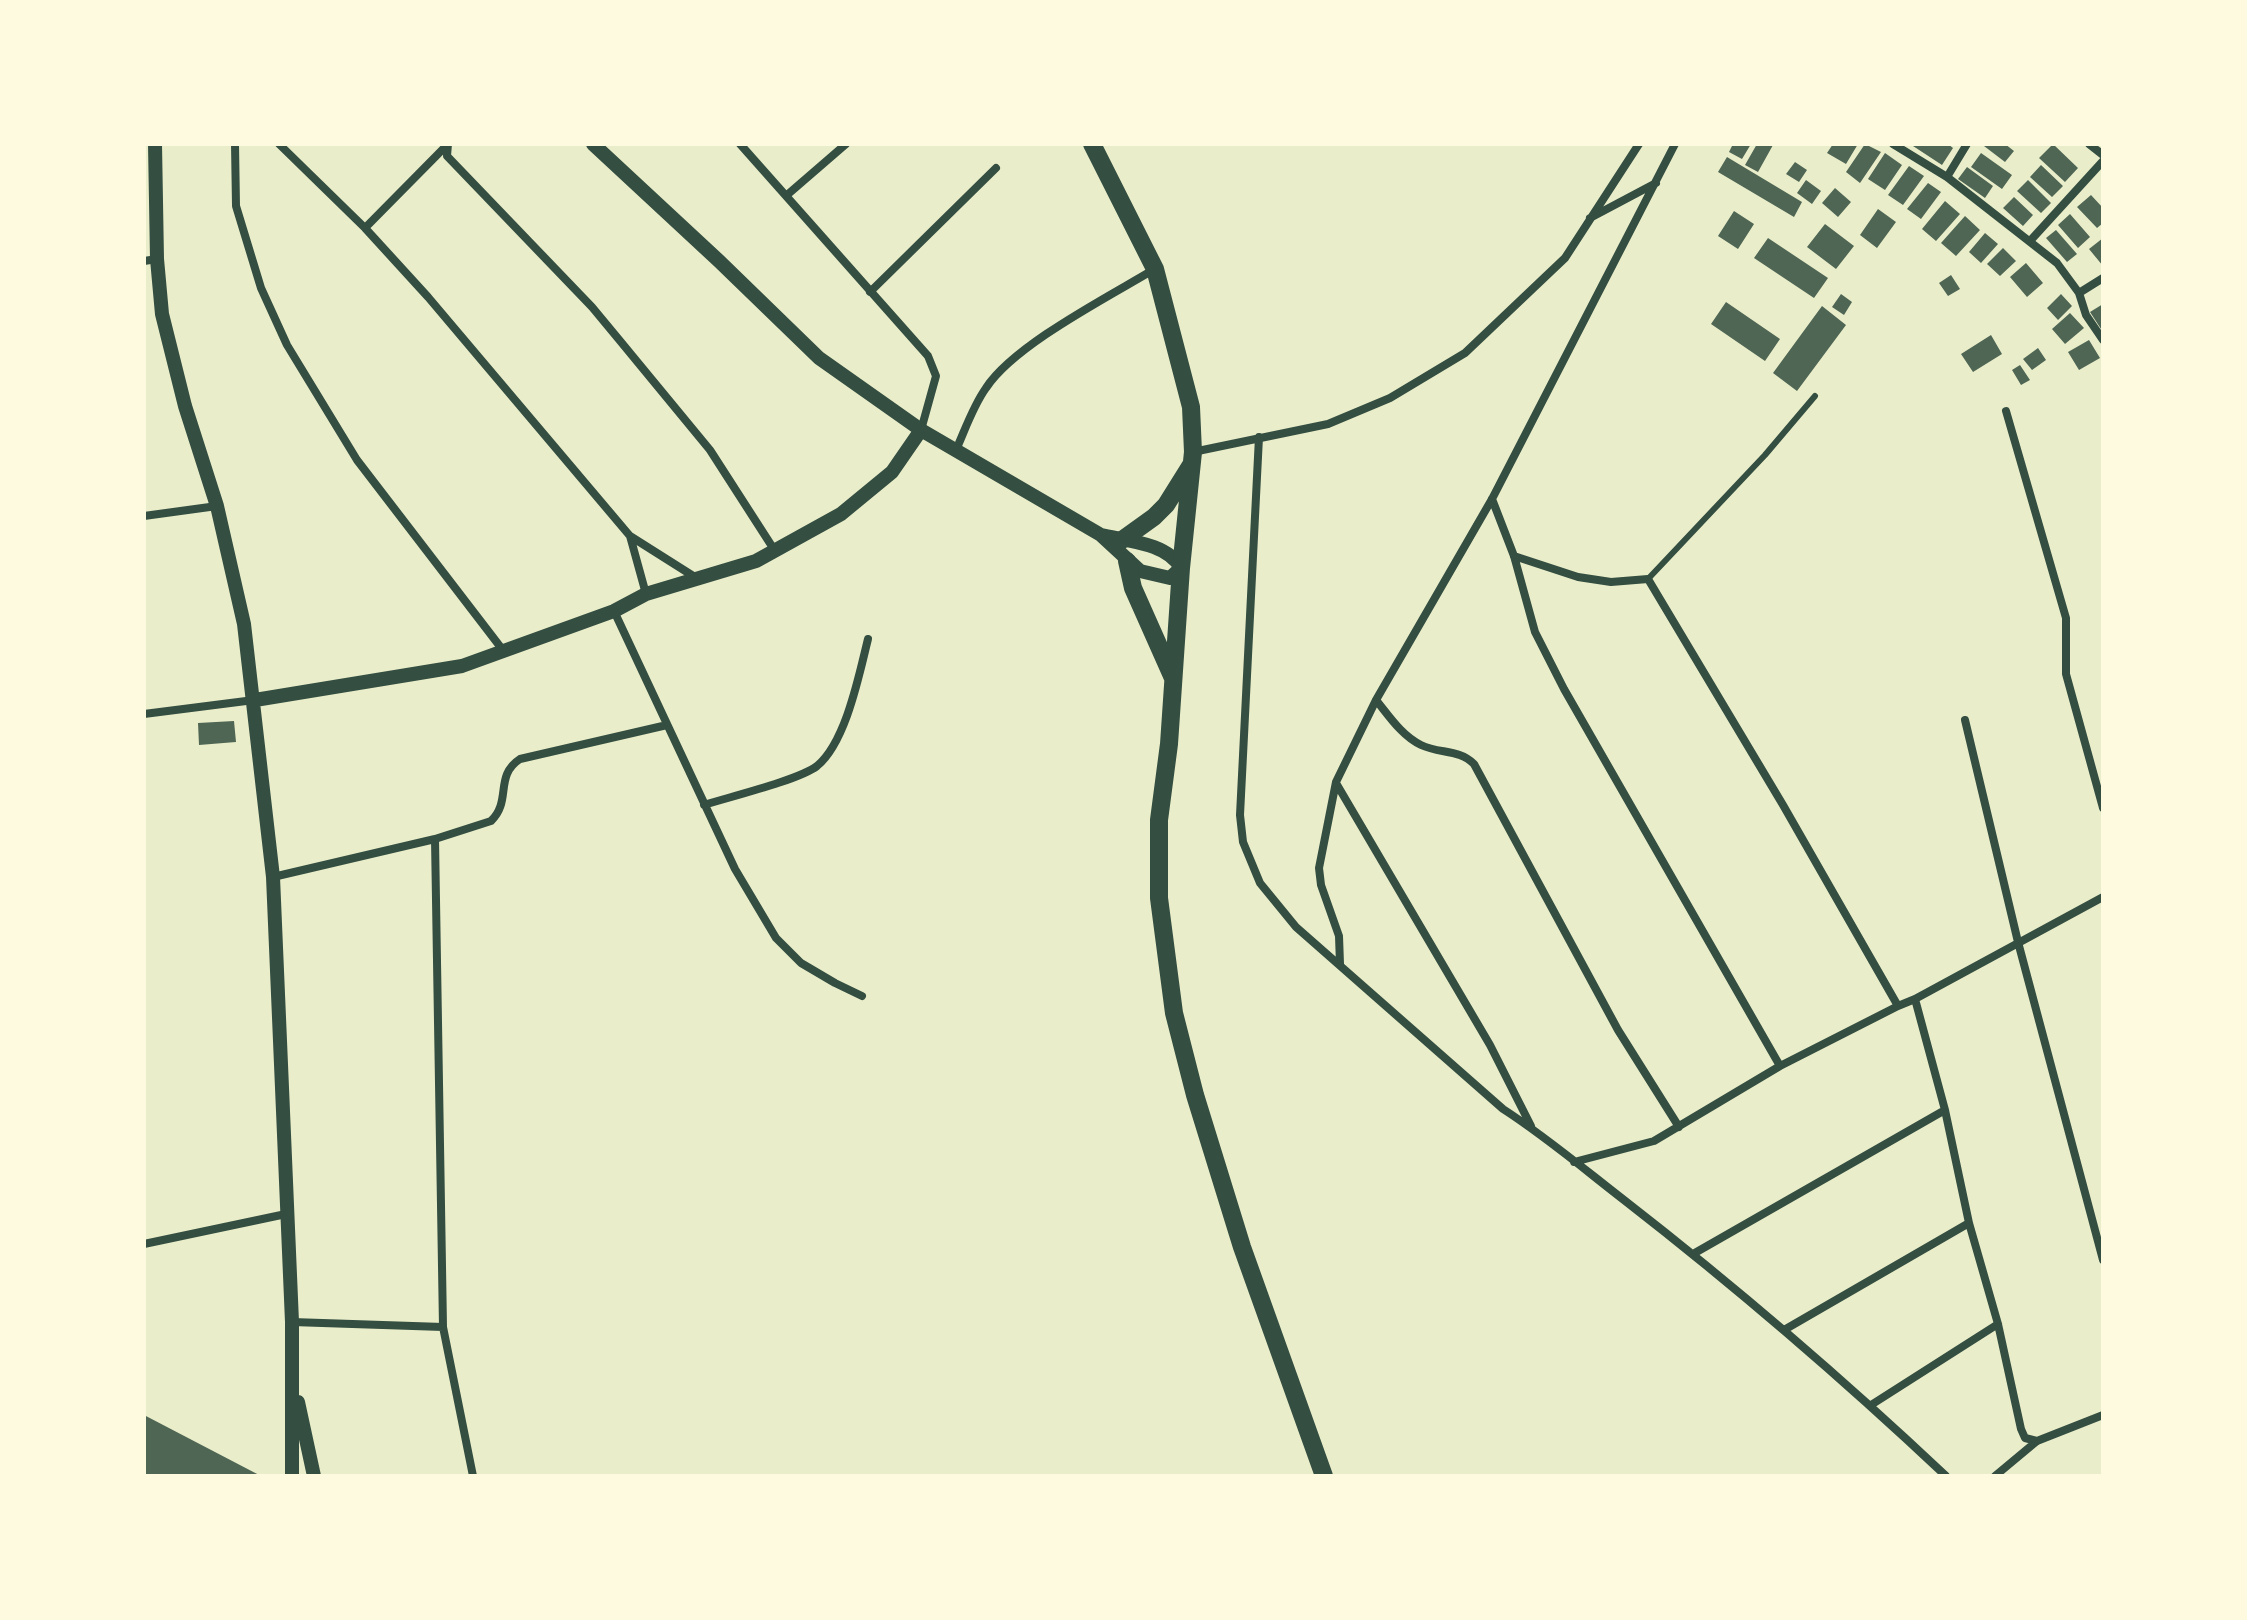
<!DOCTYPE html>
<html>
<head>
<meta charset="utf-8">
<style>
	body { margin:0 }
	#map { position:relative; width:2247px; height:1620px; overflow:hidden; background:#e9edc9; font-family:"PT Sans Narrow",sans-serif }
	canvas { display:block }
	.frame { position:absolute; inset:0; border:146px solid #fefae0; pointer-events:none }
</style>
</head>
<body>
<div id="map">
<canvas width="2247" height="1620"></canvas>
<div class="frame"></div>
</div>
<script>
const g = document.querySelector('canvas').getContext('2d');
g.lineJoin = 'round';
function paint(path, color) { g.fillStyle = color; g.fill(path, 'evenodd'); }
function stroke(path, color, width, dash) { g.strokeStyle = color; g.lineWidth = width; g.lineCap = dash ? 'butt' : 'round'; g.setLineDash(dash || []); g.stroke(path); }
paint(new Path2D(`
	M 1733,144 L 1751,144 L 1742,159 L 1729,152 Z
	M 1757,144 L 1773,145 L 1758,172 L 1745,165 Z
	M 1833,144 L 1858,144 L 1846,164 L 1827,153 Z
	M 1865,144 L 1881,152 L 1860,183 L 1846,172 Z
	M 1914,144 L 1948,144 L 1953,148 L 1942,165 L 1913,146 Z
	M 1986,144 L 2005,144 L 2014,151 L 2005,162 L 1984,146 Z
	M 2053,144 L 2078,168 L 2065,182 L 2039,158 Z
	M 1885,153 L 1902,165 L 1885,190 L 1868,179 Z
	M 1981,153 L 2012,175 L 2002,189 L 1971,167 Z
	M 1727,157 L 1802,202 L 1794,217 L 1718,172 Z
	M 1795,162 L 1807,170 L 1799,182 L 1786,174 Z
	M 2041,165 L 2063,186 L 2052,197 L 2030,177 Z
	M 1909,166 L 1924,176 L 1903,205 L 1888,195 Z
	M 1967,167 L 1993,186 L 1985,198 L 1958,179 Z
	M 1806,180 L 1821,191 L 1812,204 L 1797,193 Z
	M 2028,180 L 2051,203 L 2041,213 L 2017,191 Z
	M 1928,183 L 1941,192 L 1921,219 L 1907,209 Z
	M 1835,188 L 1851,202 L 1838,217 L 1822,203 Z
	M 2091,195 L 2103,208 L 2103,223 L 2097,228 L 2077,207 Z
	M 2014,197 L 2033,215 L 2023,226 L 2003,208 Z
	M 1945,201 L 1960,214 L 1936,241 L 1922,229 Z
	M 1878,209 L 1896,222 L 1877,248 L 1860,235 Z
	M 1734,211 L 1754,224 L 1738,249 L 1718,236 Z
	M 2070,214 L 2090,237 L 2078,248 L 2058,225 Z
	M 1965,216 L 1980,230 L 1956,256 L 1941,243 Z
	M 1825,224 L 1854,246 L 1836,269 L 1807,247 Z
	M 2056,230 L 2077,254 L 2067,262 L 2046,238 Z
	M 1985,233 L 1998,244 L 1981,263 L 1969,252 Z
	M 1768,238 L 1828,278 L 1814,298 L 1754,258 Z
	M 2103,238 L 2103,266 L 2089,249 Z
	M 2003,248 L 2016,261 L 2000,276 L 1987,264 Z
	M 2026,263 L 2043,283 L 2027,297 L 2010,277 Z
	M 1951,275 L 1960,289 L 1948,296 L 1939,283 Z
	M 1841,294 L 1852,302 L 1844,315 L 1832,307 Z
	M 2061,294 L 2072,306 L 2058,320 L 2047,308 Z
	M 1726,302 L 1780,339 L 1765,361 L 1711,324 Z
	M 2103,304 L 2103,332 L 2090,312 Z
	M 1822,306 L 1846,325 L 1797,391 L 1773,373 Z
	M 2070,313 L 2084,328 L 2065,344 L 2052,329 Z
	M 1991,335 L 2002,354 L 1973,372 L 1961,354 Z
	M 2089,340 L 2100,358 L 2079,370 L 2068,352 Z
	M 2038,348 L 2046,360 L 2032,370 L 2023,359 Z
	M 2020,365 L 2030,380 L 2021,385 L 2012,370 Z
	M 234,721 L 236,742 L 199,745 L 198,723 Z
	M 144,1415 L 261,1476 L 144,1476 Z`), '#4f6655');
stroke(new Path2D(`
	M 1648,579 L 1765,455 L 1815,396`), '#344e41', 6);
stroke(new Path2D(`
	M 235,144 L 236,206 L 261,288 L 287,345 L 357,460 L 502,649
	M 279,144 L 365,228 L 428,297 L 630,536 L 698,579
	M 448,144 L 447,156 L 592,307 L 621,342 L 710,450 L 775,551
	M 740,144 L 928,356 L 936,376 L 921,430
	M 1893,144 L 1947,177 L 2057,263 L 2079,293 L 2086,315 L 2103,340
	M 2089,144 L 2103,155
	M 1947,177 L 1967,144
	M 787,195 L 846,144
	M 1590,218 L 1656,183
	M 365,228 L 446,146
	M 2030,241 L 2103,161
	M 144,261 L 157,259
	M 870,292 L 996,168
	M 2079,293 L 2103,278
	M 2006,411 L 2066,618 L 2066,674 L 2103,808
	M 1259,437 L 1240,815 L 1243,842 L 1260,883 L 1296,927 L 1503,1109 C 1545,1136 1584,1169 1624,1200 C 1736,1287 1843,1379 1946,1476
	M 956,450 C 965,430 973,406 986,388 C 1014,345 1108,297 1153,270
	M 1193,452 L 1328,424 L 1390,398 L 1465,353 L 1565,258 L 1639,144
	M 1492,499 L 1514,556 L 1535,632 L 1564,689 L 1780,1066
	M 144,516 L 217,506
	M 630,536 L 646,594
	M 1514,556 L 1578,577 L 1611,582 L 1648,579 L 1783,805 L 1898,1006
	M 614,611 L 735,869 L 776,938 L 801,963 L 835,983 L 862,996
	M 1376,700 C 1389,716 1402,736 1421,745 C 1440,754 1459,749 1474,764 L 1618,1030 L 1679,1127
	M 144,714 L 254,700
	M 1965,720 L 2018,942 L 2103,1260
	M 1336,783 L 1490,1045 L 1531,1126
	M 704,805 C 729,797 799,780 817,766 C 846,742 859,675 868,639
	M 435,839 L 443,1327 L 473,1476
	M 273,877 L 435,839 L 491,821 C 512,801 494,776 520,759 L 667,725
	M 1340,964 L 1339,936 L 1321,885 L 1319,868 L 1336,782 L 1376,700 L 1492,499 L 1675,144
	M 1915,999 L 1945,1110 L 1969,1223 L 1998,1324 L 2021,1429 L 2025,1438 L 2037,1441
	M 1574,1162 L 1654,1141 L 1780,1066 L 1898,1006 L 1915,999 L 2103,897
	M 144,1244 L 286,1214
	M 1693,1254 L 1945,1110
	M 292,1322 L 443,1327
	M 1784,1330 L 1969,1223
	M 1871,1405 L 1998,1324
	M 1995,1476 L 2037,1441 L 2103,1415`), '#344e41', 8);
stroke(new Path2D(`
	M 155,144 L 157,259 L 162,314 L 185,406 L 217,506 L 244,624 L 273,877 L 292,1322 L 292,1476
	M 593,144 L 719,261 L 819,358 L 921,430 L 1101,535 L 1140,571 L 1170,578 L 1181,568 C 1167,543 1128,541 1101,535
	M 255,700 L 462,666 L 614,611 L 646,594 L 756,561 L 841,514 L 892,472 L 921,430
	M 298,1402 L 314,1476`), '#344e41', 14);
stroke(new Path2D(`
	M 1092,144 L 1155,269 L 1191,407 L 1193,452 L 1181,568 L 1169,744 L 1159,820 L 1159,898 L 1174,1013 L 1195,1095 L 1242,1247 L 1324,1476
	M 1122,540 L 1154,517 L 1166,505 L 1191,465
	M 1127,561 L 1133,588 L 1173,678`), '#344e41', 18);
</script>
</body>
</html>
